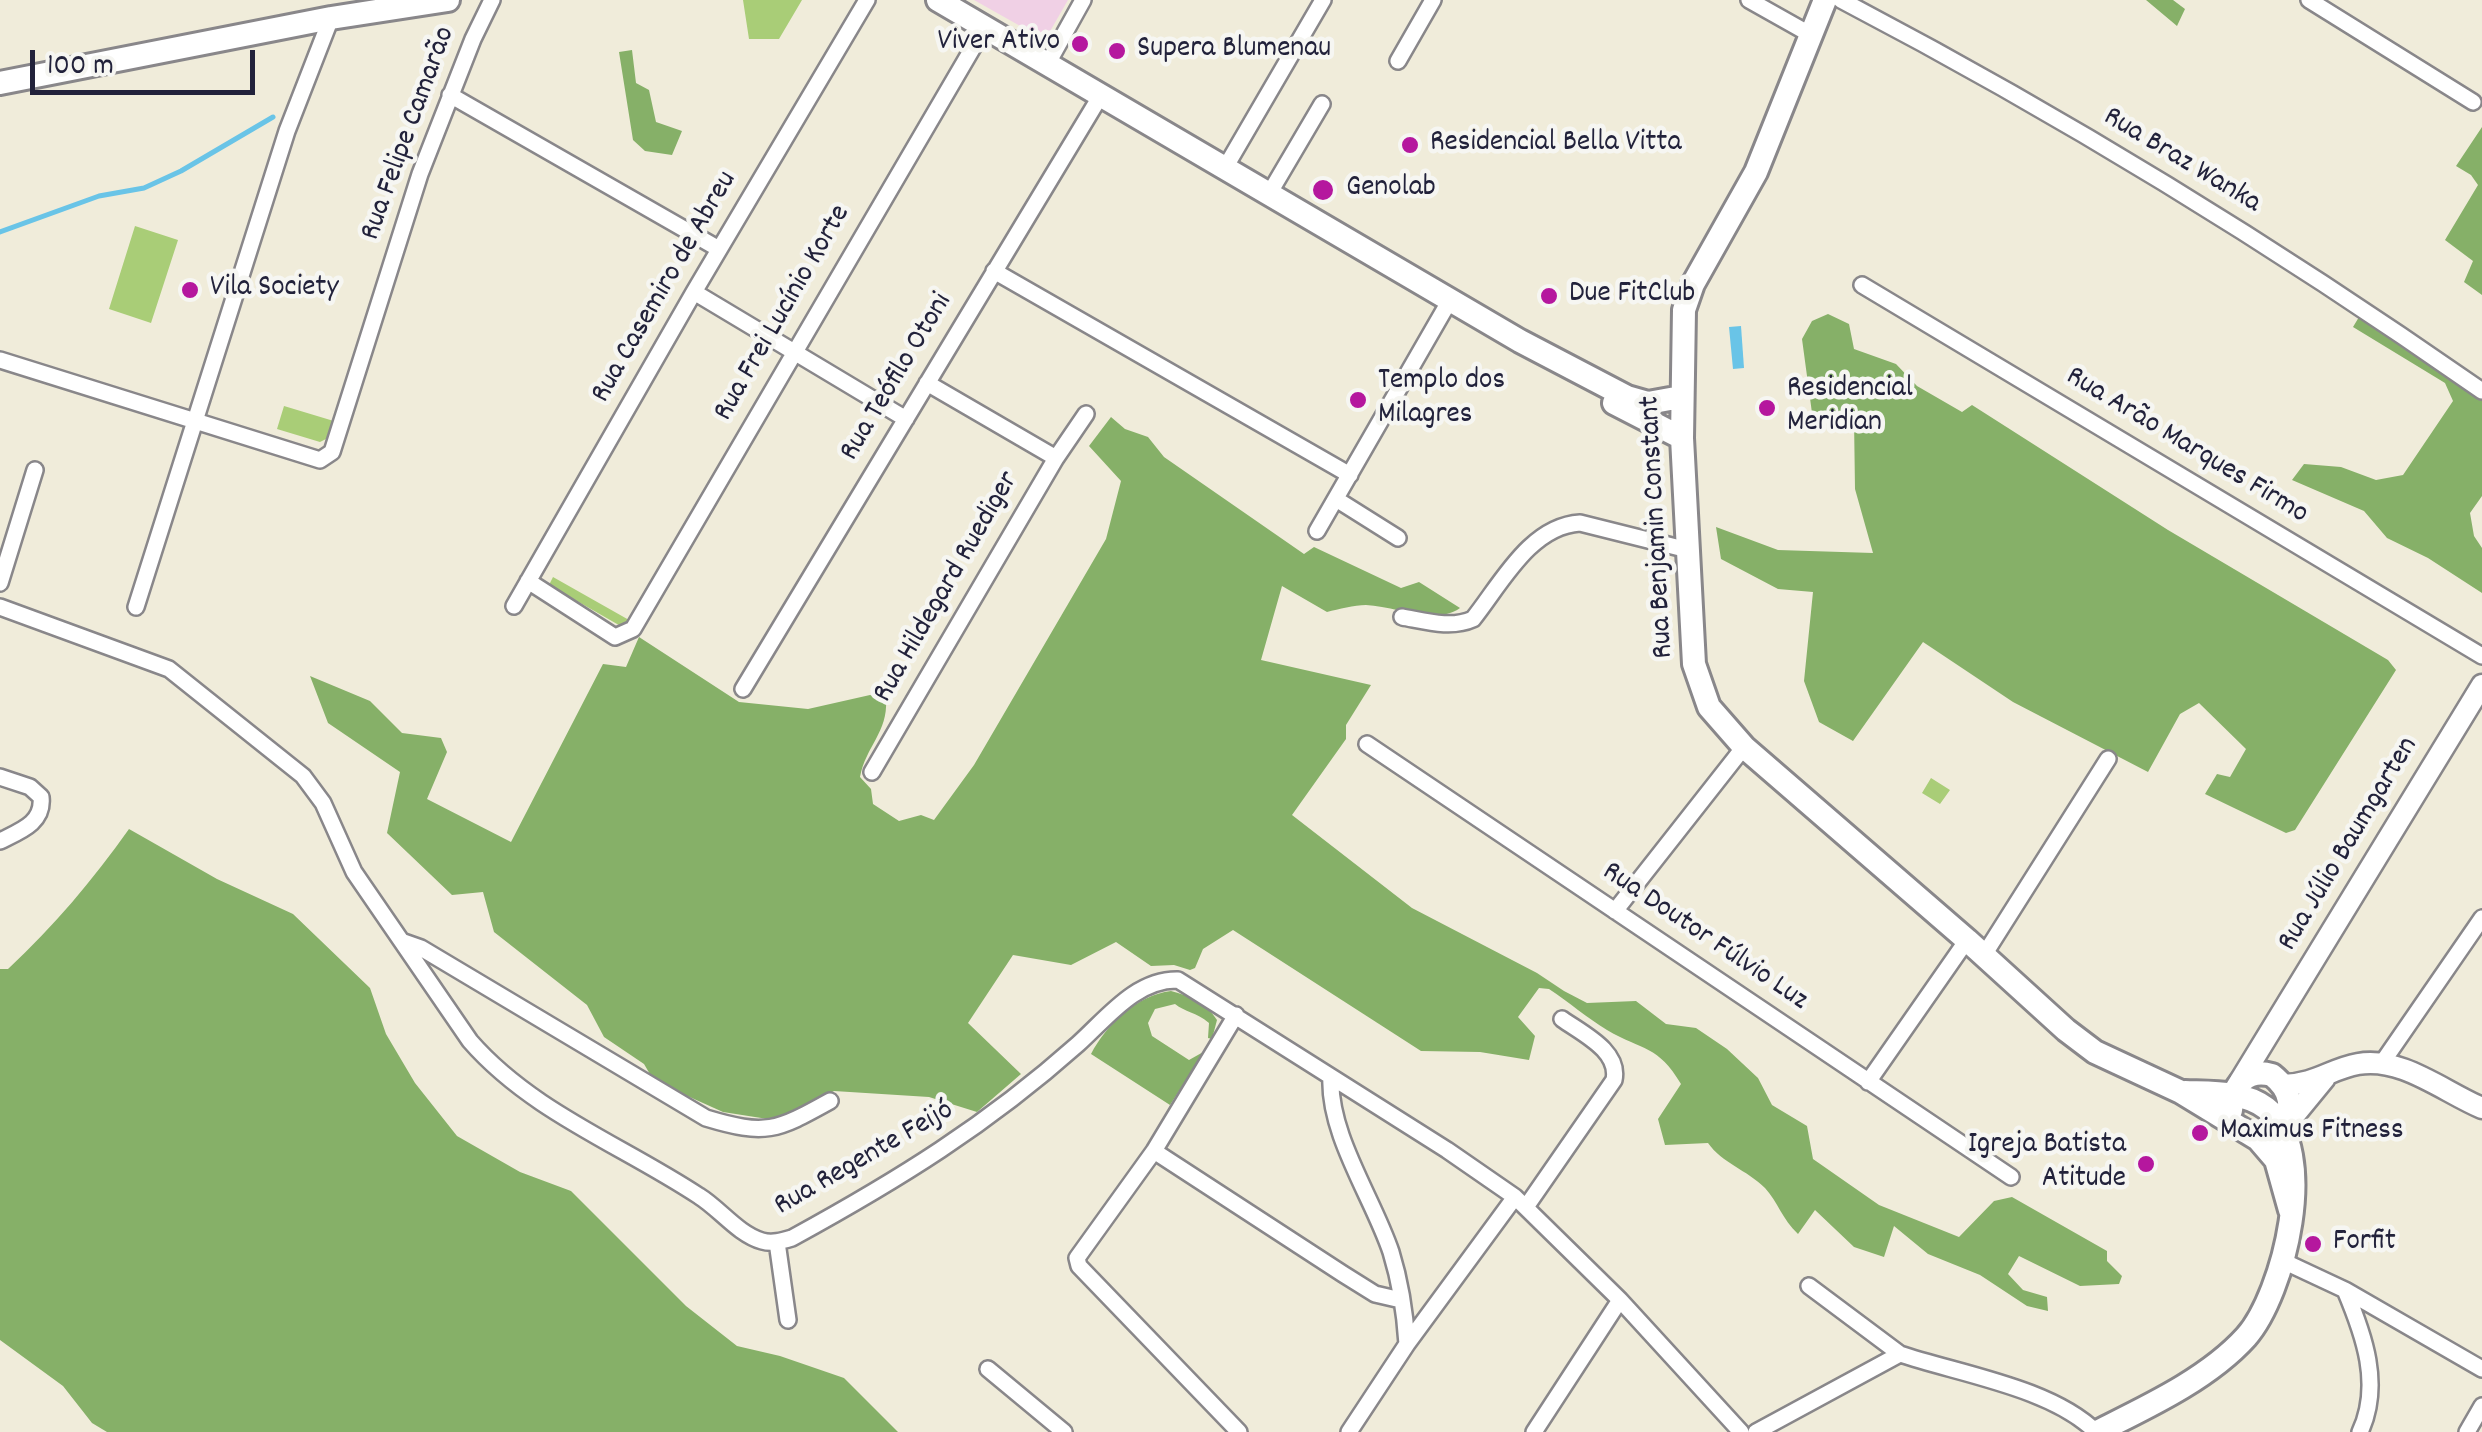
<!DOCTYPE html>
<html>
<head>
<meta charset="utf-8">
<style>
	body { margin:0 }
	#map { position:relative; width:2482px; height:1432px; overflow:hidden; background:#f0ecda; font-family:Dekko,sans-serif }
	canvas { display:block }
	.scale { position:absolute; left:30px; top:50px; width:225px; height:45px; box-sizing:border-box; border:5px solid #22223b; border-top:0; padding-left:12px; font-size:30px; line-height:35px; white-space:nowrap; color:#22223b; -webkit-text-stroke:8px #f6f6f2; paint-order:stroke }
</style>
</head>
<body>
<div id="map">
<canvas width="2482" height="1432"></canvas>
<div class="scale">100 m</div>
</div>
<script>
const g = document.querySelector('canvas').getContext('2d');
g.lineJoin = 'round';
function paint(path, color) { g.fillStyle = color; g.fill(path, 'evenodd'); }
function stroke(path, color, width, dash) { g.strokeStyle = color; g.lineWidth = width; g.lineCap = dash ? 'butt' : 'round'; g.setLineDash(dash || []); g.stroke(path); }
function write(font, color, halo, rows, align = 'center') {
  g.font = font + ' Dekko,sans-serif'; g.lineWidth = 9; g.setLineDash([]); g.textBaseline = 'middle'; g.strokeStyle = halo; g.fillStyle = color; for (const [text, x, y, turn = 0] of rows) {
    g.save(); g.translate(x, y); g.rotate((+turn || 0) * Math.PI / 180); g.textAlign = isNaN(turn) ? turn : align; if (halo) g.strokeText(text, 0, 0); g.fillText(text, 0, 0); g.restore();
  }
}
paint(new Path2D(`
	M 974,0 L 1068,0 L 1045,40 Z`), '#f0d0e5');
paint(new Path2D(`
	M 743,0 L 802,0 L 779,39 L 749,39 Z
	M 135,226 L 178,240 L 151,323 L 109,309 Z
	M 284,406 L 337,422 L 330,437 L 320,442 L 277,429 Z
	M 553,577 L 629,620 L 624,628 L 549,585 Z
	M 1931,778 L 1950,790 L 1940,804 L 1922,793 Z`), '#a9cd77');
paint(new Path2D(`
	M 2146,0 L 2173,0 L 2185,9 L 2177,26 Z
	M 632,50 L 636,83 L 649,90 L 656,122 L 682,131 L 672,155 L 645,151 L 633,140 L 619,52 Z
	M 2482,127 L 2482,295 L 2464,282 L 2473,261 L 2445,240 L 2478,185 L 2471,175 L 2456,166 Z
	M 1828,314 L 1849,324 L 1854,349 L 1896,364 L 1917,386 L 1962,412 L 1972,405 L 2168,530 L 2388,660 L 2396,670 L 2295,830 L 2286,833 L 2205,794 L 2217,774 L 2230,777 L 2246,749 L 2199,703 L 2180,714 L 2148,772 L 2013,702 L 1923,642 L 1853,741 L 1819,722 L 1804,681 L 1813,592 L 1778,589 L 1721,559 L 1716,527 L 1778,550 L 1873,553 L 1855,489 L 1854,419 L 1812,413 L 1802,339 L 1812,321 Z
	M 2359,317 L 2482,397 L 2482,496 L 2470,513 L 2474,536 L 2482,548 L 2482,593 L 2428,558 L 2387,538 L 2364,511 L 2292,480 L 2304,464 L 2341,467 L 2376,480 L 2403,475 L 2453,401 L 2445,383 L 2353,327 Z
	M 1111,417 L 1125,429 L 1148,437 L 1164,457 L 1304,554 L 1314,547 L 1401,588 L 1419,582 L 1460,608 C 1435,626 1395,606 1366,605 C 1354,605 1339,609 1327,612 L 1282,586 L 1261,660 L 1371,685 L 1346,725 L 1346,739 L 1292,815 L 1412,908 L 1537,973 L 1564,991 L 1587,1003 L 1636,1001 L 1666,1024 L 1696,1028 L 1727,1049 L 1758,1078 L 1772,1105 L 1807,1126 L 1813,1159 L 1879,1205 L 1959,1237 L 1994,1201 L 2012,1197 L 2107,1251 L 2107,1261 L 2122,1276 L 2119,1284 L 2080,1286 L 2019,1256 L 2008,1274 L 2023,1290 L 2047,1297 L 2048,1311 L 2027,1306 L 1980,1275 L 1928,1254 L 1894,1226 L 1884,1257 L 1854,1247 L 1815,1210 L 1798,1234 C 1782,1219 1778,1202 1765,1188 C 1747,1170 1722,1163 1708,1143 L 1665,1145 L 1658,1119 L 1681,1084 C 1658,1045 1643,1051 1607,1030 C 1587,1018 1569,1002 1549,989 L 1539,988 L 1518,1017 L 1535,1036 L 1529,1060 L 1480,1052 L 1421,1051 L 1233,930 L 1203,949 L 1195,968 L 1190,970 L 1174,965 L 1151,966 L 1116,942 L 1071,965 L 1013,955 L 968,1023 L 1021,1074 L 977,1112 L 929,1097 L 834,1091 L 774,1120 L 723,1112 L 654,1081 L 644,1064 L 604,1037 L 587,1005 L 494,932 L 483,892 L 452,895 L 387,833 L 400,772 L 328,723 L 310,676 L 370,701 L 402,733 L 441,738 L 447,752 L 427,799 L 511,842 L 603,664 L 626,667 L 639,637 L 739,702 L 808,709 L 870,695 L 886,700 C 888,732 866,746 860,777 L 871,789 L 873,804 L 899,821 L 921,815 L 934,820 L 974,765 L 1106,539 L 1121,481 L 1089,446 Z
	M 129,829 L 217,879 L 293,914 L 370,988 L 386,1034 L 415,1083 L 457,1136 L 520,1172 L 571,1191 L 686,1306 L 737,1346 L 780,1356 L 844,1378 L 898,1432 L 107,1432 L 92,1423 L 63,1386 L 0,1340 L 0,969 L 8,969 C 54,926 92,881 129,829 Z
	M 1171,991 C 1190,996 1206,1003 1217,1020 L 1212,1039 L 1208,1038 L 1209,1023 C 1196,1012 1185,1012 1175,1004 L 1155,1009 L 1148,1023 L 1152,1036 L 1189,1060 L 1205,1051 L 1170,1105 L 1091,1054 C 1106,1025 1137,995 1171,991 Z`), '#86b068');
paint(new Path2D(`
	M 1741,326 L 1744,368 L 1733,369 L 1729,327 Z`), '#69c4e7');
stroke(new Path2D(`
	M 0,232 L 99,196 L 144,188 L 181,171 L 273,117`), '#69c4e7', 5);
const minor = new Path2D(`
	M 1749,0 L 1813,36
	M 1841,0 C 2063,116 2276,247 2482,391
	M 2309,0 L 2473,102
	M 1398,61 L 1433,0
	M 1048,63 L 1083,0
	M 450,95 L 719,249
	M 1225,168 L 1323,0
	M 1269,194 L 1322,104
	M 994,271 L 1350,475
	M 1862,285 L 2482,656
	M 694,292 L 906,419
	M 0,360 L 320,460 L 332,452 L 420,174 L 473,39 L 492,0
	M 1056,458 L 1086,414
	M 1336,499 L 1398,538
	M 1317,531 L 1450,300
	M 528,581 L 615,637 L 633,629 L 985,27
	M 0,583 L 35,470
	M 514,606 L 694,292 L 867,0
	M 0,607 L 169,669 L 303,776 L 323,803 L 354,872 L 470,1041 C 532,1112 622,1145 699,1196 C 720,1209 738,1234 762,1241 C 772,1244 782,1241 792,1238 C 898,1180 987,1125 1078,1044 C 1107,1018 1136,979 1178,980 L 1447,1150 L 1515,1197 L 1620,1300 L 1741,1432
	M 136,607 L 287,131 L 331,18
	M 1402,617 C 1425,621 1451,629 1473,619 C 1501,584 1530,526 1580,523 L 1688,550
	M 743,689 L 1101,95
	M 1367,744 L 2011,1177
	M 872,772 L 1056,458 L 927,383
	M 0,777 L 30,787 L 41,797 C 44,823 20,831 0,841
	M 1615,911 L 1744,747
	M 404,942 L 421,948 L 706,1118 C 766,1136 776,1131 830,1101
	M 1984,955 L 2108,759
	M 1236,1015 L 1154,1151 L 1077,1258 L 1079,1266 L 1239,1432
	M 2382,1063 L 2482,918
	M 1331,1077 C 1328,1134 1373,1198 1391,1252 C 1400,1281 1405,1313 1407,1344
	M 1868,1082 L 1967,940
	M 1154,1151 L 1343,1274 L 1375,1294 L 1401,1300
	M 1526,1207 L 1614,1080 C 1620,1051 1583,1034 1562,1019
	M 777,1242 L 788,1320
	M 2283,1261 L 2345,1290 L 2482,1369
	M 1809,1286 L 1900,1354
	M 2345,1290 C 2364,1335 2382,1385 2360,1432
	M 988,1369 L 1064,1432
	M 1349,1432 L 1407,1344 L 1515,1197
	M 1534,1432 L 1620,1300
	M 1756,1432 L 1900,1354 C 1960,1374 2052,1388 2096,1432
	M 2467,1432 L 2482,1406`);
const tertiary = new Path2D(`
	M 2240,1081 L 2482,685
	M 2283,1085 C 2317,1084 2330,1069 2358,1064 C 2401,1056 2444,1092 2482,1108
	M 2284,1128 L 2325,1078`);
const secondary = new Path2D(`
	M 938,0 L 1520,341 L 1627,397 L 1648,403 L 1681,397
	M 1825,0 L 1756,172 L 1693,284 L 1684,310 L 1682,438 L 1694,664 L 1709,707 L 1744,747 L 1967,940 L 2066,1030 L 2095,1052 L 2181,1092 L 2258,1139 L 2276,1160 L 2290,1210
	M 0,83 L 331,18 L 448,0
	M 1614,403 L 1682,438
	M 2231,1110 C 2233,1085 2246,1068 2272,1075 C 2292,1091 2293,1107 2283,1130 L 2274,1134
	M 2097,1432 C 2147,1407 2208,1379 2246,1337 C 2284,1294 2320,1150 2266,1108 C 2244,1091 2211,1093 2185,1092`);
stroke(minor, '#89878a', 20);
stroke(tertiary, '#89878a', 25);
stroke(secondary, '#89878a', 28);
stroke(minor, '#fff', 15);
stroke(tertiary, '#fff', 20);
stroke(secondary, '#fff', 22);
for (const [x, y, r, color] of [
	[1080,44,10,"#b5179e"],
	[1117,51,10,"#b5179e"],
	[1410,145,10,"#b5179e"],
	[1323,190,12,"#b5179e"],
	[190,290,10,"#b5179e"],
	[1549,296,10,"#b5179e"],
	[1358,400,10,"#b5179e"],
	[1767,408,10,"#b5179e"],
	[2200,1133,10,"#b5179e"],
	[2146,1164,10,"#b5179e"],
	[2313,1244,10,"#b5179e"]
]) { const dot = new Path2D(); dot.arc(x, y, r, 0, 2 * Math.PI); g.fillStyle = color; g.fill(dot); stroke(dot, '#f6f6f2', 4); }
write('30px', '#22223b', '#f6f6f2', [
	["Viver Ativo",1060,44,"right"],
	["Supera Blumenau",1137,51],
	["Residencial Bella Vitta",1430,145],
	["Genolab",1346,190],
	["Vila Society",210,290],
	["Due FitClub",1569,296],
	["Templo dos",1378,383],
	["Milagres",1378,417],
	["Residencial",1787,391],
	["Meridian",1787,425],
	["Maximus Fitness",2220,1133],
	["Igreja Batista",2126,1147,"right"],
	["Atitude",2126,1181,"right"],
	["Forfit",2333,1244]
], 'left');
write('30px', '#22223b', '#f6f6f2', [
	["Rua Felipe Camarão",410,134,-70],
	["Rua Braz Wanka",2181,162,31],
	["Rua Casemiro de Abreu",666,288,-60],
	["Rua Frei Lucínio Korte",784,314,-60],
	["Rua Teófilo Otoni",898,378,-59],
	["Rua Arão Marques Firmo",2186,447,31],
	["Rua Benjamin Constant",1659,527,-93],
	["Rua Hildegard Ruediger",948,588,-60],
	["Rua Júlio Baumgarten",2350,845,-59],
	["Rua Doutor Fúlvio Luz",1704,938,34],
	["Rua Regente Feijó",865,1160,-30]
]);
</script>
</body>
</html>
